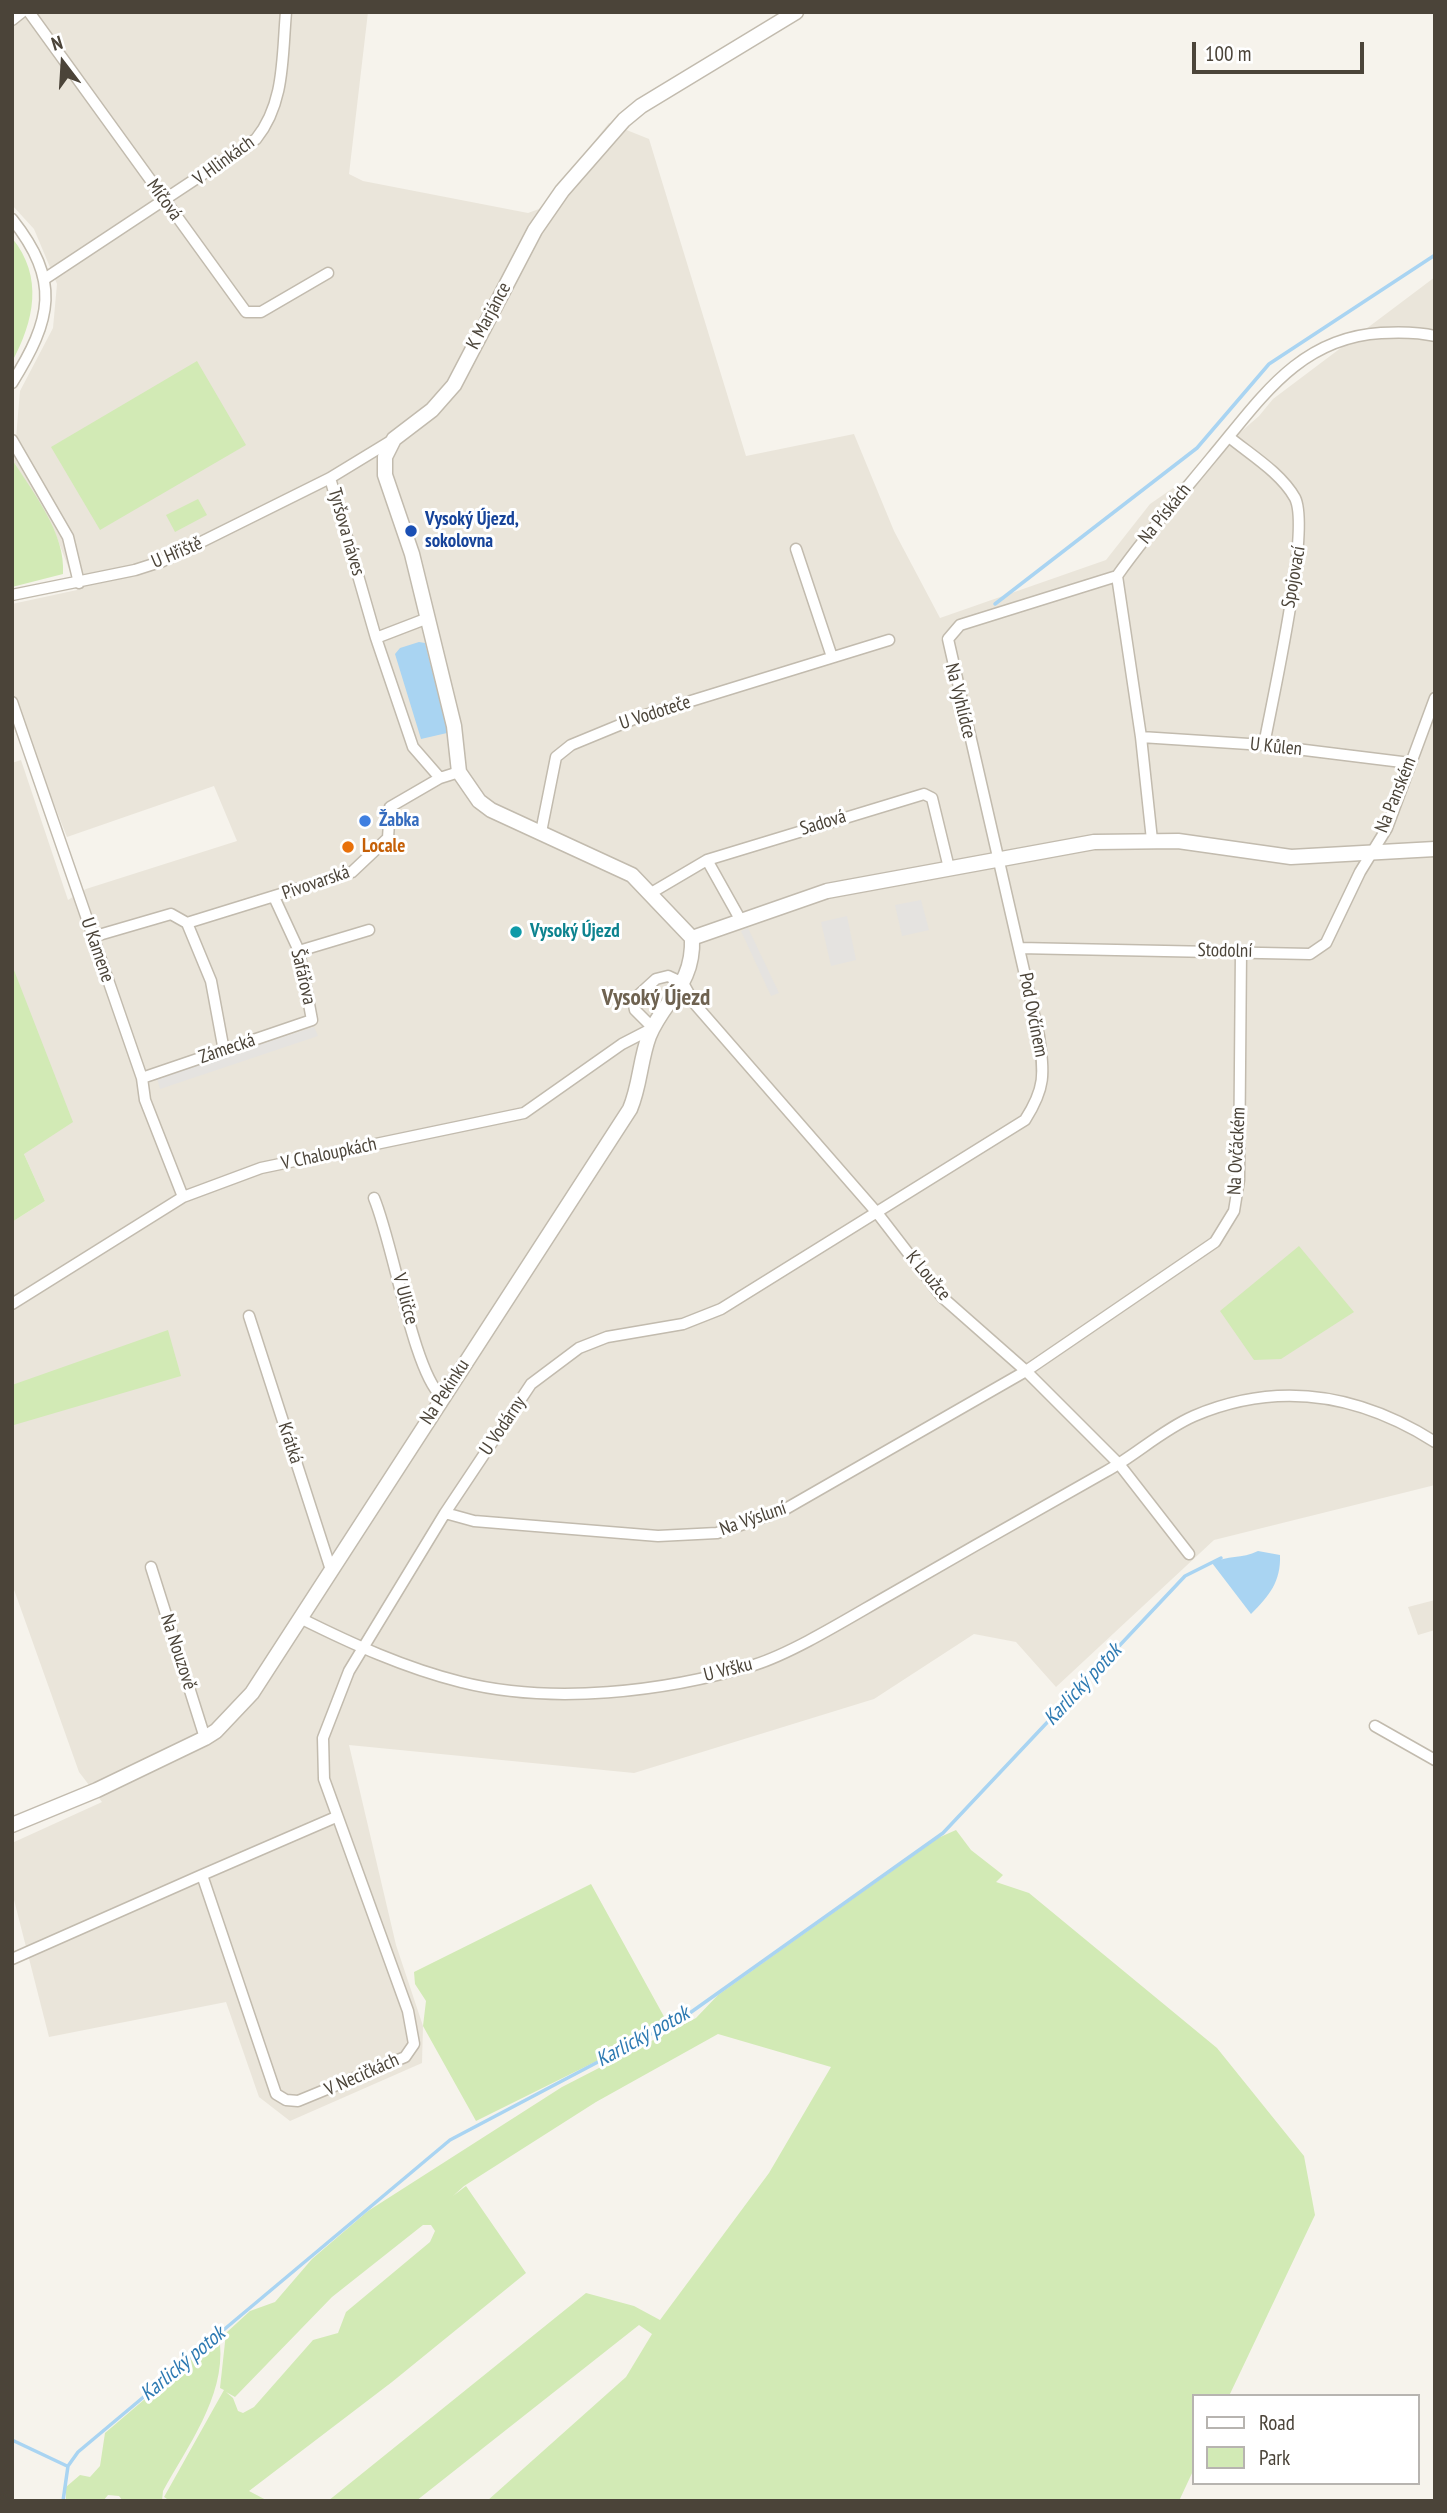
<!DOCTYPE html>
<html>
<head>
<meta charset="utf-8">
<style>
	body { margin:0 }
	#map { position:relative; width:1447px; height:2513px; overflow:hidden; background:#f6f3ec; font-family:"PT Sans Narrow",sans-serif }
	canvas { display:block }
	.frame { position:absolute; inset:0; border:14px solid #4b4439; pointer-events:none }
	.legend { position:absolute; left:1192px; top:2394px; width:228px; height:91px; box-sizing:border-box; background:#fff; border:2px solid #b7b4b0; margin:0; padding:9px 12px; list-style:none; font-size:21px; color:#4b4439 }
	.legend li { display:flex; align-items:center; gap:14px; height:35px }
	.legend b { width:35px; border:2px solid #b7b4b0 }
	.north { position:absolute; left:28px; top:28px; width:70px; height:70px; -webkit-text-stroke:5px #fff; paint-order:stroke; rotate:343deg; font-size:19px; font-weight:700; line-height:28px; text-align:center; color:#4b4439 }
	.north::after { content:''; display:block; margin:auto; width:24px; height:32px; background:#4b4439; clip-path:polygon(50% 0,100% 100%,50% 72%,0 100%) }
	.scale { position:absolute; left:1192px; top:42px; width:172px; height:32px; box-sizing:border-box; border:4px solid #4b4439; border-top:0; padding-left:9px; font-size:21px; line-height:24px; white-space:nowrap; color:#4b4439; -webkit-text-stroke:5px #fff; paint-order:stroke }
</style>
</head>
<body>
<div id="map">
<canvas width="1447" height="2513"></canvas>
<div class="frame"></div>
<ul class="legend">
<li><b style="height:9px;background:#fff"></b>Road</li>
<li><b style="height:19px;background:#d2eab5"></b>Park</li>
</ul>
<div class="north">N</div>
<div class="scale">100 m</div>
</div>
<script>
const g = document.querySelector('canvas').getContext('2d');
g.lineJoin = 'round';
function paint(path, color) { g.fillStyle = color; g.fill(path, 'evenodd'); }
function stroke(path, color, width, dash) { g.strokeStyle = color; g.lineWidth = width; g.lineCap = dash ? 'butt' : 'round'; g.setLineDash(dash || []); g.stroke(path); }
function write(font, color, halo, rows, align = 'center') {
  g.font = font + ' "PT Sans Narrow",sans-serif'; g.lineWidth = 6; g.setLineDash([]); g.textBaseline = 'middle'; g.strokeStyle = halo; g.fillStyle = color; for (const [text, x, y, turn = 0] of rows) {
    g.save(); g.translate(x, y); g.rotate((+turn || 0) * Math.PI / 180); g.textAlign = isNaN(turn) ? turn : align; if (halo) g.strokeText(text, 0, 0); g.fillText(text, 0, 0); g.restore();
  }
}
paint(new Path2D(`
	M 12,12 L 368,12 L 349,174 L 363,181 L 528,213 L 539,209 L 609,123 L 649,139 L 746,456 L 854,434 L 894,531 L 940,618 L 1106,560 L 1150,504 L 1189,477 L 1259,416 L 1273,399 L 1435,277 L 1435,1485 L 1214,1540 L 1056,1687 L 1016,1642 L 974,1634 L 874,1699 L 634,1773 L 349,1745 L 396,1945 L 423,2026 L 422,2063 L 290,2121 L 259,2097 L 226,2002 L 49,2037 L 12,1892 L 12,1843 L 102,1802 L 79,1772 L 12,1584 L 12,1222 L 45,1201 L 24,1154 L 12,966 L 12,763 L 21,760 L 68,900 L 86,889 L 237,841 L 214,786 L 67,837 L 12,698 L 12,604 L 77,590 L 54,530 L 14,462 L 20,391 L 53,328 L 57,284 L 34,229 L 12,205 Z
	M 1435,1600 L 1435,1630 L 1418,1635 L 1408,1607 Z`), '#eae5da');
paint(new Path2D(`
	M 12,238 C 44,277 34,321 12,362 Z
	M 197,361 L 246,445 L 100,530 L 51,447 Z
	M 12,459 C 33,493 66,533 63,574 L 12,587 Z
	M 198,499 L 207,515 L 175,532 L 166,515 Z
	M 12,965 L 73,1122 L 24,1154 L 45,1201 L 12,1222 Z
	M 1299,1246 L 1354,1312 L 1281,1359 L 1254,1360 L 1220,1311 Z
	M 168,1330 L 181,1376 L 14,1425 L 12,1385 Z
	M 956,1830 L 971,1850 L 1003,1875 L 996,1882 L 1029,1893 L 1217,2048 L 1304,2156 L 1315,2215 L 1229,2396 L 1193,2396 L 1193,2471 L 1179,2501 L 487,2501 L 626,2377 L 652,2334 L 639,2325 L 416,2501 L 328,2501 L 586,2293 L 634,2306 L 660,2320 L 769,2173 L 831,2067 L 718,2034 L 596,2102 L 464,2186 L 453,2196 L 466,2186 L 526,2273 L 392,2382 L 249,2491 L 268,2501 L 170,2501 L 164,2497 L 224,2390 L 220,2388 L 226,2333 L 250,2311 L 275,2302 L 312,2259 L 368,2211 L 562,2087 L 696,2018 L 718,1995 L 938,1838 ZM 423,2225 L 431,2225 L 435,2231 L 430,2242 L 346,2312 L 338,2333 L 313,2340 L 254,2407 L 243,2413 L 238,2411 L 233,2398 L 226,2392 L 235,2397 L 332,2297 Z
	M 591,1884 L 667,2022 L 611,2054 L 476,2121 L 423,2026 L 426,2001 L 415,1984 L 414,1972 Z
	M 213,2341 L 220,2344 C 225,2397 187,2447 163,2491 L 162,2501 L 123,2501 L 119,2496 L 108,2495 L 103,2501 L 66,2501 L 66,2487 L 80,2475 L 90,2477 L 100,2466 L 105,2433 Z`), '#d2eab5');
paint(new Path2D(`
	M 921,900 L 929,930 L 902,936 L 895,905 Z
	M 847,916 L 856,960 L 831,966 L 821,922 Z
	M 748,928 L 779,993 L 771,996 L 741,931 Z
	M 314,1027 L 318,1036 L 160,1089 L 157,1078 Z`), '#e5e3e0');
paint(new Path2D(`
	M 419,642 L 425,643 L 447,729 L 447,733 L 421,739 L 395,654 L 400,648 Z
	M 1258,1551 L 1280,1555 C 1281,1582 1269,1596 1251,1614 L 1212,1563 C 1227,1555 1242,1559 1258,1551 Z`), '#a9d4f2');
stroke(new Path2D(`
	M 995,604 L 1197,448 L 1269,364 L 1435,255
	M 12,2440 L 67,2466
	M 63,2501 L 68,2466 L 78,2452 L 450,2140 L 687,2015 L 943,1833 L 1185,1576 L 1221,1558`), '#a9d4f2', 3.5);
const minor = new Path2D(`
	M 29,12 L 246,312 L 261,312 L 328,273
	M 12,20 L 22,12
	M 12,219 C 61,281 52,319 12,383
	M 46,278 L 256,139 C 285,103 282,57 286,12
	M 1229,437 C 1251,455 1281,473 1295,498 C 1311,530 1272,701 1264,745
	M 12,440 L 68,537 L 79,583
	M 330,478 L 376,638 L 413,747 L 440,778 L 459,772
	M 796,549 L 832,657
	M 12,595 L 135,570 L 163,561 L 330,478 L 394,439
	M 376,638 L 428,618
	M 12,702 L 142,1078 L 145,1100 L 183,1197
	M 1141,737 L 1264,745 L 1410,763
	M 541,832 L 556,757 L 571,745 L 639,717 L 889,640
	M 1152,840 L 1141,737 L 1117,576 C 1146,535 1179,497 1211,458 C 1260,400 1298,338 1381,333 C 1399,332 1418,332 1435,336
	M 707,860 L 740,919
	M 651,893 L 707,860 L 924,794 L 932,798 L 949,868
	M 92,937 L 171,914 L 187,923
	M 1019,948 L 1310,954 L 1326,943 L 1360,872 L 1387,828 L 1435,698
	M 299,951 L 369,930
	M 224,1051 L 211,981 L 187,923 L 352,872 L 388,838 L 390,807 L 440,778
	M 142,1078 L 312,1020 L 299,951 L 274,897
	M 374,1198 C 393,1243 413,1370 441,1396
	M 12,1304 L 183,1197 L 261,1168 L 524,1113 L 622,1044 L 653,1028 L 635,1010 L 633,1000 L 656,979 L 668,976 L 683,983 L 694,1003 L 878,1214 L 942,1297 L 1026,1371 L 1119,1464 L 1189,1554
	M 249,1316 L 331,1570
	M 445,1513 L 474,1521 L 658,1536 L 717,1533 L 782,1511 L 1026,1371 L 1215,1242 L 1234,1211 L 1239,1180 L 1241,951
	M 151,1567 L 205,1738
	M 300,1618 C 352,1644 405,1668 461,1682 C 552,1705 664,1692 754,1665 C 795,1652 852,1616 891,1594 C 962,1553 1034,1512 1105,1472 C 1136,1455 1162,1430 1194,1416 C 1279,1380 1359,1394 1435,1442
	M 1375,1726 L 1435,1760
	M 336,1817 L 202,1875 L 276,2094 L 286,2100 L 298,2101 L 405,2057 L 414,2044 L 408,2011 L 324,1779 L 323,1738 L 349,1671 L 445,1513 L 531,1384 L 579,1348 L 607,1337 L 683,1324 L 721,1309 L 1025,1120 C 1046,1087 1044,1074 1039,1036 L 948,639 L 960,625 L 1117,576
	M 12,1959 L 202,1875`);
const tertiary = new Path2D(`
	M 692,938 L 632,875 L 491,810 L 479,801 L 459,772 L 454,726 L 412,554 L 385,475 L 385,457 L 394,439 L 432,410 L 454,385 L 535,230 L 562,191 L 624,120 L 641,106 L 796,12
	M 692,938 L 827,891 L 1094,842 L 1178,841 L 1291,857 L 1435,849
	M 12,1825 L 97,1790 L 205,1738 L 216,1731 L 252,1693 L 630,1109 C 640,1086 640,1060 649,1036 C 664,999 694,986 692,938`);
stroke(minor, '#c2bbae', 13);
stroke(tertiary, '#c2bbae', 17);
stroke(minor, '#fff', 10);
stroke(tertiary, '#fff', 14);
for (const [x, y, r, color] of [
	[411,531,7,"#1a4fb4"],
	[365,821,7,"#3f7fe0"],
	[348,847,7,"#e8710a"],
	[516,932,7,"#0f9aa8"]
]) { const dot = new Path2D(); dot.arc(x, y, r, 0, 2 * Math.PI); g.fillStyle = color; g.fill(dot); stroke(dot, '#fff', 2.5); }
write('19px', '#4b4439', '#fff', [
	["V Hlinkách",224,161,-36],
	["Míčová",164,200,54],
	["K Marjánce",489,316,-62],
	["Na Pískách",1165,514,-51],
	["Tyršova náves",346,532,74],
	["U Hřiště",177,553,-23],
	["Spojovací",1294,577,-80],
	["Na Vyhlídce",960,701,76],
	["U Vodoteče",655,713,-18],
	["U Kůlen",1276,747,6],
	["Na Panském",1396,795,-68],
	["Sadová",823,823,-17],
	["Pivovarská",316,883,-19],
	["U Kamene",97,950,71],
	["Stodolní",1225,951,1],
	["Šafářova",303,977,77],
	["Pod Ovčínem",1033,1015,79],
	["Zámecká",227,1049,-19],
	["Na Ovčáckém",1237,1151,-87],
	["V Chaloupkách",329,1154,-12],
	["K Loužce",928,1276,50],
	["V Uličce",405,1299,75],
	["Na Pekinku",445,1392,-57],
	["U Vodárny",503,1426,-56],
	["Krátká",290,1443,72],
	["Na Výsluní",753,1519,-19],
	["Na Nouzově",178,1652,72],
	["U Vršku",728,1670,-14],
	["V Necičkách",362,2075,-24]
]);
write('bold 19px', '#164399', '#fff', [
	["Vysoký Újezd,",425,520],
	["sokolovna",425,542]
], 'left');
write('bold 19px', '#366cbe', '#fff', [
	["Žabka",379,821]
], 'left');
write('bold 19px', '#c56008', '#fff', [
	["Locale",362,847]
], 'left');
write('bold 19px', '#0d838f', '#fff', [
	["Vysoký Újezd",530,932]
], 'left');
write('italic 21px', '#2e7ab2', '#fff', [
	["Karlický potok",1083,1685,-47],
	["Karlický potok",643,2037,-29],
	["Karlický potok",183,2364,-40]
]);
write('bold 23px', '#6e6250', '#fff', [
	["Vysoký Újezd",656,998]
]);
</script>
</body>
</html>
